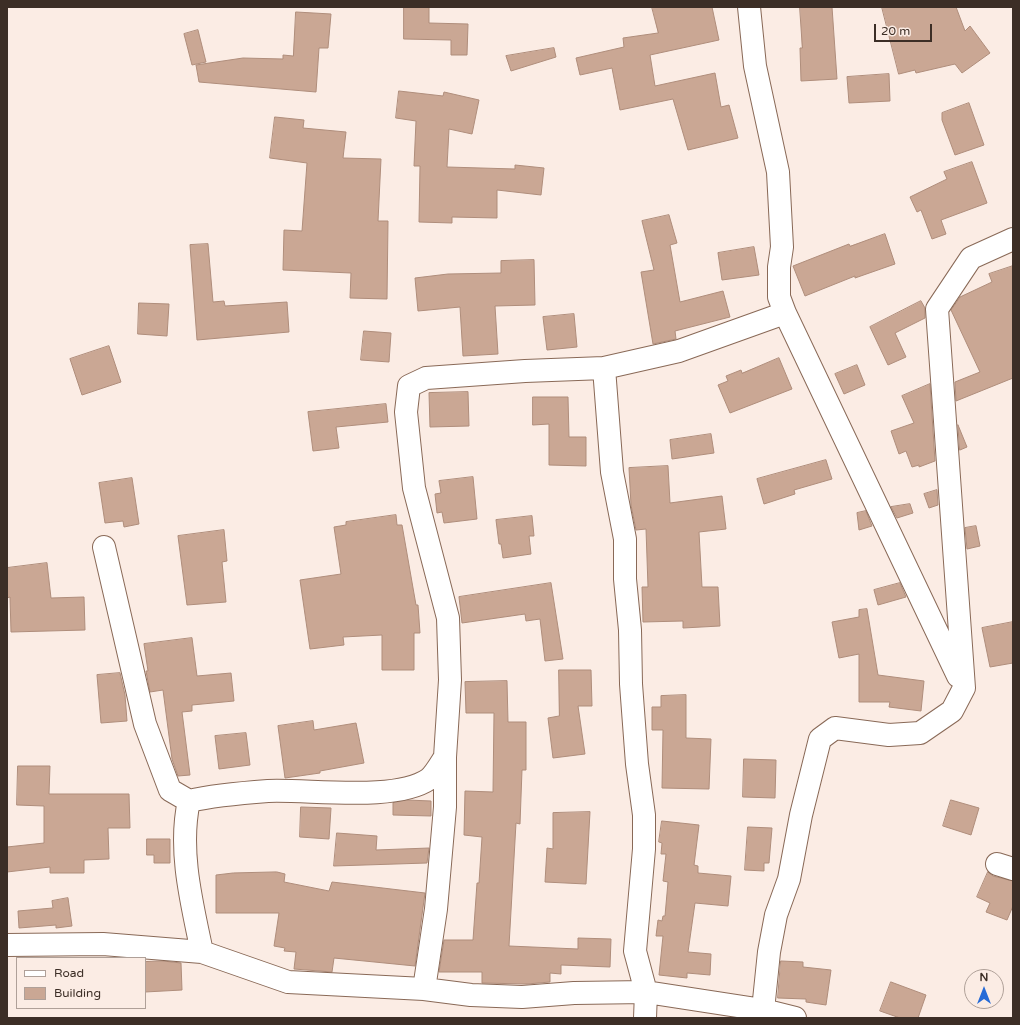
<!DOCTYPE html>
<html>
<head>
<meta charset="utf-8">
<style>
	body { margin:0 }
	#map { position:relative; width:1020px; height:1025px; overflow:hidden; background:#fbece4; font-family:"Varela Round",sans-serif }
	canvas { display:block }
	.frame { position:absolute; inset:0; border:8px solid #3c2e26; pointer-events:none }
	.legend { position:absolute; left:16px; top:957px; width:130px; height:52px; box-sizing:border-box; background:#fbece4; border:1px solid #afa098; margin:0; padding:5px 7px; list-style:none; font-size:12px; color:#3c2e26 }
	.legend li { display:flex; align-items:center; gap:8px; height:20px }
	.legend b { width:20px; border:1px solid #afa098 }
	.north { position:absolute; left:964px; top:969px; width:40px; height:40px; box-sizing:border-box; background:#fbece4; border:1px solid #afa098; border-radius:50%; rotate:0deg; font-size:11px; font-weight:700; line-height:16px; text-align:center; color:#3c2e26 }
	.north::after { content:''; display:block; margin:auto; width:14px; height:18px; background:#266bd7; clip-path:polygon(50% 0,100% 100%,50% 72%,0 100%) }
	.scale { position:absolute; left:874px; top:24px; width:58px; height:18px; box-sizing:border-box; border:2px solid #3c2e26; border-top:0; padding-left:5px; font-size:12px; line-height:14px; white-space:nowrap; color:#3c2e26; -webkit-text-stroke:3px #fbece4; paint-order:stroke }
</style>
</head>
<body>
<div id="map">
<canvas width="1020" height="1025"></canvas>
<div class="frame"></div>
<ul class="legend">
<li><b style="height:5px;background:#fff"></b>Road</li>
<li><b style="height:11px;background:#caa794"></b>Building</li>
</ul>
<div class="north">N</div>
<div class="scale">20 m</div>
</div>
<script>
const g = document.querySelector('canvas').getContext('2d');
g.lineJoin = 'round';
function paint(path, color) { g.fillStyle = color; g.fill(path, 'evenodd'); }
function stroke(path, color, width, dash) { g.strokeStyle = color; g.lineWidth = width; g.lineCap = dash ? 'butt' : 'round'; g.setLineDash(dash || []); g.stroke(path); }
const building = new Path2D(`
	M 404,7 L 429,7 L 429,23 L 468,24 L 467,55 L 451,55 L 451,40 L 404,39 Z
	M 652,7 L 712,7 L 719,40 L 650,55 L 655,86 L 715,73 L 721,107 L 729,105 L 738,138 L 688,150 L 673,99 L 620,110 L 612,68 L 580,75 L 576,58 L 624,47 L 623,38 L 658,33 Z
	M 800,7 L 832,7 L 837,79 L 801,81 L 800,48 L 802,48 Z
	M 882,7 L 956,7 L 965,31 L 970,26 L 990,53 L 962,73 L 955,64 L 916,73 L 915,70 L 899,74 Z
	M 296,12 L 331,14 L 328,48 L 319,48 L 316,92 L 199,82 L 196,65 L 243,58 L 283,59 L 283,55 L 293,56 Z
	M 198,30 L 206,62 L 192,65 L 184,34 Z
	M 554,48 L 556,57 L 511,71 L 506,56 Z
	M 889,74 L 890,101 L 849,103 L 847,77 Z
	M 399,91 L 443,96 L 444,92 L 479,100 L 472,134 L 449,129 L 447,167 L 515,169 L 515,165 L 544,168 L 541,195 L 497,190 L 497,218 L 452,217 L 452,223 L 419,222 L 420,166 L 414,166 L 416,121 L 396,118 Z
	M 969,103 L 984,145 L 955,155 L 942,120 L 942,113 Z
	M 275,117 L 304,120 L 303,128 L 346,132 L 343,158 L 381,159 L 378,221 L 388,221 L 387,299 L 350,298 L 351,273 L 283,270 L 284,230 L 302,231 L 307,163 L 270,158 Z
	M 972,162 L 987,203 L 941,220 L 946,234 L 932,239 L 921,210 L 917,212 L 910,197 L 947,179 L 944,172 Z
	M 669,215 L 677,243 L 670,245 L 680,302 L 723,291 L 730,317 L 675,331 L 676,339 L 653,344 L 641,272 L 654,270 L 642,221 Z
	M 885,234 L 895,264 L 855,278 L 855,276 L 805,296 L 793,266 L 849,244 L 850,246 Z
	M 208,244 L 213,302 L 224,301 L 225,306 L 287,302 L 289,332 L 197,340 L 190,245 Z
	M 754,247 L 759,275 L 722,280 L 718,253 Z
	M 534,260 L 535,305 L 495,306 L 498,354 L 463,356 L 460,307 L 418,311 L 415,278 L 448,274 L 501,273 L 501,261 Z
	M 1013,266 L 1013,378 L 956,401 L 955,382 L 980,372 L 951,310 L 960,297 L 992,282 L 989,274 Z
	M 921,301 L 925,308 L 925,318 L 895,333 L 906,357 L 888,365 L 870,327 Z
	M 139,303 L 169,304 L 167,336 L 138,334 Z
	M 574,314 L 577,347 L 547,350 L 543,317 Z
	M 364,331 L 391,333 L 389,362 L 361,360 Z
	M 109,346 L 121,382 L 82,395 L 70,359 Z
	M 779,358 L 792,389 L 730,413 L 718,385 L 728,381 L 726,376 L 741,370 L 742,373 Z
	M 857,365 L 865,385 L 844,394 L 835,374 Z
	M 930,384 L 935,461 L 919,467 L 919,465 L 912,467 L 906,451 L 899,454 L 891,431 L 914,423 L 902,396 Z
	M 468,392 L 469,426 L 430,427 L 429,393 Z
	M 533,397 L 568,397 L 569,437 L 586,437 L 586,466 L 549,465 L 549,424 L 533,425 Z
	M 386,404 L 388,422 L 336,427 L 339,448 L 313,451 L 308,412 Z
	M 958,425 L 967,447 L 960,450 Z
	M 711,434 L 714,453 L 672,459 L 670,440 Z
	M 826,460 L 832,479 L 794,490 L 795,494 L 764,504 L 757,479 Z
	M 668,466 L 670,503 L 722,496 L 726,529 L 699,532 L 702,587 L 718,587 L 720,626 L 683,628 L 683,621 L 643,622 L 642,587 L 648,587 L 646,529 L 636,530 L 631,505 L 629,468 Z
	M 473,477 L 477,519 L 444,523 L 442,512 L 437,513 L 435,494 L 441,493 L 439,481 Z
	M 132,478 L 139,524 L 124,527 L 123,521 L 105,523 L 99,483 Z
	M 937,490 L 938,505 L 929,508 L 924,494 Z
	M 910,504 L 913,513 L 897,518 L 891,507 Z
	M 866,511 L 872,526 L 859,530 L 857,513 Z
	M 396,515 L 397,525 L 402,525 L 416,605 L 418,605 L 420,633 L 414,633 L 414,670 L 382,670 L 382,635 L 343,637 L 344,645 L 310,649 L 300,580 L 341,574 L 334,527 L 346,525 L 346,522 Z
	M 532,516 L 534,536 L 529,536 L 531,554 L 503,558 L 501,544 L 499,544 L 496,520 Z
	M 976,526 L 980,546 L 967,549 L 965,528 Z
	M 224,530 L 227,561 L 222,562 L 226,602 L 187,605 L 178,536 Z
	M 47,563 L 51,598 L 84,597 L 85,630 L 11,632 L 10,597 L 7,598 L 7,568 Z
	M 551,583 L 563,659 L 545,661 L 540,619 L 526,621 L 525,614 L 462,623 L 459,597 Z
	M 900,583 L 906,597 L 878,605 L 874,590 Z
	M 867,609 L 878,675 L 924,681 L 921,711 L 889,707 L 890,702 L 859,702 L 859,654 L 839,658 L 832,622 L 859,617 L 859,610 Z
	M 1013,622 L 1013,663 L 990,667 L 982,628 Z
	M 192,638 L 197,676 L 231,673 L 234,701 L 192,705 L 192,711 L 182,712 L 190,775 L 178,776 L 172,759 L 163,690 L 150,692 L 146,671 L 148,671 L 144,644 Z
	M 559,670 L 591,670 L 592,706 L 578,706 L 585,754 L 553,758 L 548,718 L 559,716 Z
	M 120,673 L 125,695 L 127,721 L 101,723 L 97,675 Z
	M 507,681 L 508,722 L 526,722 L 526,770 L 522,770 L 520,824 L 516,823 L 509,946 L 578,949 L 578,938 L 611,939 L 610,967 L 561,965 L 561,974 L 550,973 L 550,982 L 527,984 L 482,983 L 482,972 L 439,972 L 444,940 L 473,940 L 477,883 L 479,883 L 482,837 L 464,835 L 465,791 L 493,792 L 494,713 L 466,713 L 465,682 Z
	M 686,695 L 686,738 L 711,739 L 709,789 L 662,788 L 663,730 L 652,730 L 652,707 L 661,707 L 661,696 Z
	M 313,721 L 314,730 L 356,723 L 364,763 L 320,771 L 320,773 L 285,778 L 278,726 Z
	M 246,733 L 250,765 L 219,769 L 215,736 Z
	M 744,759 L 776,760 L 775,798 L 743,797 Z
	M 18,766 L 50,766 L 49,794 L 129,794 L 130,828 L 108,828 L 109,859 L 84,860 L 84,873 L 50,873 L 50,867 L 7,872 L 7,847 L 44,843 L 44,806 L 17,805 Z
	M 407,800 L 431,801 L 431,816 L 393,815 L 393,803 Z
	M 951,800 L 979,808 L 971,835 L 943,826 Z
	M 301,807 L 331,808 L 329,839 L 300,837 Z
	M 590,812 L 586,884 L 545,882 L 547,848 L 553,849 L 553,813 Z
	M 662,821 L 699,825 L 694,865 L 698,866 L 698,873 L 731,876 L 728,906 L 695,903 L 688,952 L 711,954 L 710,975 L 687,973 L 687,978 L 659,975 L 663,936 L 656,936 L 658,920 L 662,921 L 663,916 L 665,916 L 668,882 L 663,881 L 666,854 L 661,854 L 662,843 L 659,842 Z
	M 748,827 L 772,828 L 769,863 L 764,863 L 764,871 L 745,870 Z
	M 337,833 L 377,836 L 376,850 L 429,848 L 427,863 L 334,866 Z
	M 147,839 L 170,839 L 170,863 L 154,863 L 154,855 L 147,855 Z
	M 277,872 L 285,874 L 284,882 L 329,891 L 332,882 L 425,893 L 415,966 L 334,958 L 332,972 L 294,969 L 296,952 L 284,951 L 285,948 L 274,946 L 279,913 L 216,913 L 216,875 L 233,873 Z
	M 988,872 L 993,876 L 1013,881 L 1013,906 L 1007,920 L 986,912 L 990,903 L 977,897 Z
	M 68,898 L 72,926 L 56,928 L 56,925 L 19,928 L 18,911 L 53,908 L 52,901 Z
	M 163,961 L 181,963 L 182,990 L 145,992 L 145,962 Z
	M 781,961 L 803,962 L 803,967 L 831,970 L 826,1005 L 806,1002 L 806,999 L 778,998 Z
	M 891,982 L 926,995 L 918,1018 L 900,1018 L 880,1011 Z`);
paint(building, '#caa794');
stroke(building, '#af8d7b', 1);
const minor = new Path2D(`
	M 749,7 L 755,66 L 778,172 L 782,247 L 779,267 L 779,297 L 785,313 L 958,676
	M 604,368 L 612,472 L 625,539 L 625,579 L 630,630 L 631,684 L 637,764 L 644,815 L 644,849 L 635,951 L 646,992 L 645,1018
	M 104,547 L 145,724 L 170,790 L 189,801
	M 997,864 L 1013,869
	M 7,945 L 103,944 L 202,952 L 288,982 L 424,989 L 471,995 L 522,997 L 574,993 L 646,992 L 763,1010 L 795,1018
	M 202,952 C 192,904 178,850 189,801 C 215,795 241,793 268,791 C 309,789 396,802 429,779 C 435,774 441,763 445,757
	M 424,989 L 436,909 L 445,807 L 445,757 L 450,680 L 448,618 L 414,488 L 406,412 L 409,386 L 426,378 L 525,371 L 604,368 L 679,351 L 785,313
	M 763,1010 L 769,952 L 776,915 L 789,879 L 801,815 L 820,739 L 835,728 L 889,735 L 920,733 L 952,711 L 964,688 L 937,309 L 971,258 L 1013,239`);
stroke(minor, '#896957', 24);
stroke(minor, '#fff', 22);
</script>
</body>
</html>
